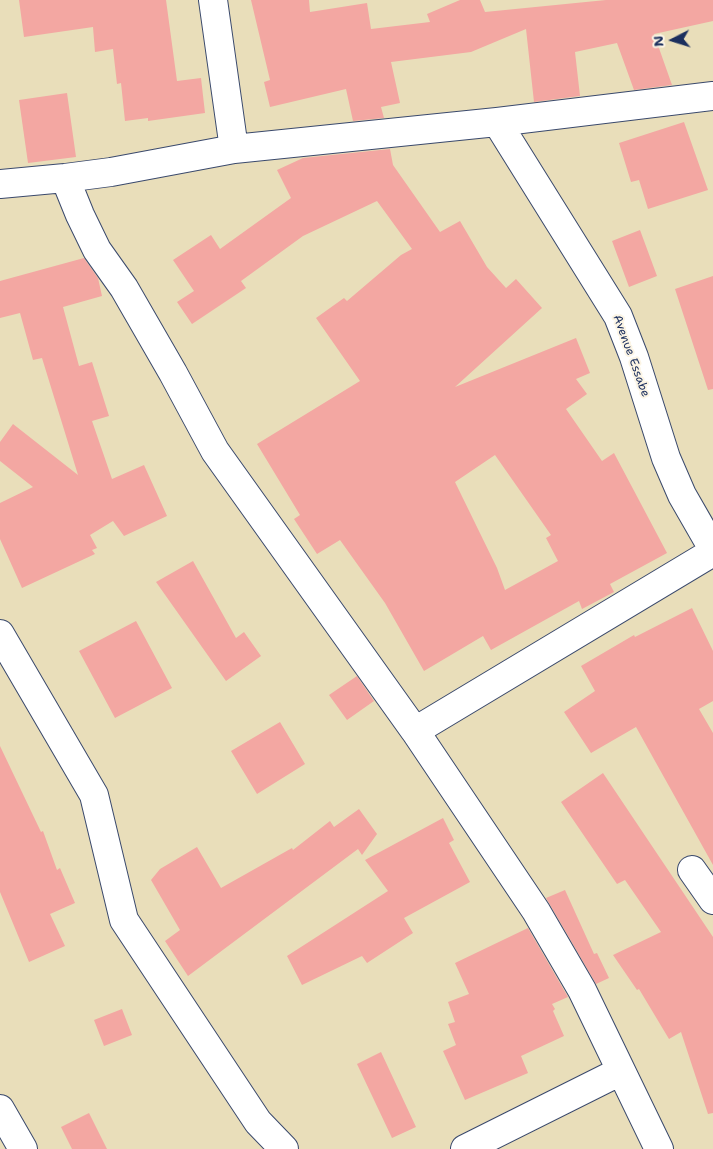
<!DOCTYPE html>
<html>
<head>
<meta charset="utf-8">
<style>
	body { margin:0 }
	#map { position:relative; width:713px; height:1149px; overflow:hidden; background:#e9deba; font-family:"Shantell Sans",sans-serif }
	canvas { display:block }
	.north { position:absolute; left:648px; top:15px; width:50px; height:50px; -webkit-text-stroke:4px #fcf5e5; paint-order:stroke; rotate:265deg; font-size:14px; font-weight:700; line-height:20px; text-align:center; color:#1b2f5e }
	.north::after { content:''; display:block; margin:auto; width:18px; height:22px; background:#1b2f5e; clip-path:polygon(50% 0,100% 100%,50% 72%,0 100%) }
</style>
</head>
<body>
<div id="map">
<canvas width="713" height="1149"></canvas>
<div class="north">N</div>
</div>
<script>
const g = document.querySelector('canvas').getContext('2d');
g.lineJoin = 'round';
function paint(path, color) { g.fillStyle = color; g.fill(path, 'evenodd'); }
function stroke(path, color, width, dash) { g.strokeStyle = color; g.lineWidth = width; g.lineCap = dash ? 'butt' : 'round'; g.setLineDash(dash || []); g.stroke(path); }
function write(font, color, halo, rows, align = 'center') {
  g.font = font + ' "Shantell Sans",sans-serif'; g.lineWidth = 4; g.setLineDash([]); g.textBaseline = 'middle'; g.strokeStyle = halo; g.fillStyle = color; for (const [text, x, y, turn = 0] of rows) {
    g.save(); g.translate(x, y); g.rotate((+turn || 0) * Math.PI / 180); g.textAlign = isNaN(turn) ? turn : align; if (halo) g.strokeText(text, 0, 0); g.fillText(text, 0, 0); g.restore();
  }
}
paint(new Path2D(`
	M 19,0 L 166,0 L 177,81 L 201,78 L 205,113 L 148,121 L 148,118 L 125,121 L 121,83 L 117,84 L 113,49 L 95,52 L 93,27 L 24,37 Z
	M 251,0 L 309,0 L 310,12 L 367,3 L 371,29 L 430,22 L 427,14 L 460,0 L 480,0 L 485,12 L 606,0 L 713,0 L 713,21 L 654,34 L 672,85 L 634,90 L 617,43 L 575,52 L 580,96 L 534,102 L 526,29 L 471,52 L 391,62 L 400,103 L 381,107 L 384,118 L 353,121 L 346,89 L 270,107 L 264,82 L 270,80 Z
	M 67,93 L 76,157 L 28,163 L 19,100 Z
	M 684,122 L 708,190 L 648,209 L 639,180 L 631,182 L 619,143 Z
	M 390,149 L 393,165 L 440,232 L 460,221 L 487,267 L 506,288 L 516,279 L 542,308 L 455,387 L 576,338 L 590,373 L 576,379 L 587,394 L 566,409 L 602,461 L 614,453 L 667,553 L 610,584 L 614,592 L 582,609 L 579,601 L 491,650 L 483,636 L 424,671 L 385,603 L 340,540 L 317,554 L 294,519 L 300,515 L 257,444 L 360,381 L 316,318 L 344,298 L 347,301 L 401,255 L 412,249 L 377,201 L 303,236 L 241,281 L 246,288 L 192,324 L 177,302 L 194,291 L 173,260 L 211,235 L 220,249 L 291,198 L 277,170 L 303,158 ZM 495,455 L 551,535 L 546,538 L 558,561 L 505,590 L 497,568 L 455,482 Z
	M 640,230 L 657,276 L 629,287 L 612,241 Z
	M 84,258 L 98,278 L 102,296 L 63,307 L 79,366 L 92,362 L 109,416 L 92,421 L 112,479 L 144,465 L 167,516 L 124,536 L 113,521 L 90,535 L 97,548 L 92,550 L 95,554 L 22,588 L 0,539 L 0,503 L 33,487 L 0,461 L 0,442 L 13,424 L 78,475 L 42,358 L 33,360 L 20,313 L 0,318 L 0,281 Z
	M 713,276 L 713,389 L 708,390 L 675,289 Z
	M 193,561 L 236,638 L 244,632 L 261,656 L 226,681 L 156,582 Z
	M 692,608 L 713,651 L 713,701 L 699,709 L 713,733 L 713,865 L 636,727 L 591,753 L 564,712 L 595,691 L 581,666 L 634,635 L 635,637 Z
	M 136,621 L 172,688 L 115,718 L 79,651 Z
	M 357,676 L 374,701 L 347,720 L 329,695 Z
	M 280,722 L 305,764 L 257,794 L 231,751 Z
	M 0,746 L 41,832 L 43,831 L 57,870 L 60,868 L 75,903 L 50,914 L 65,946 L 29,962 L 0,892 Z
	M 603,773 L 713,937 L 713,1113 L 708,1114 L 681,1032 L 669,1039 L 639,989 L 637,990 L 613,955 L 661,932 L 625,880 L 617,884 L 561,802 Z
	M 359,809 L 377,834 L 362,855 L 358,849 L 188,976 L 165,941 L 180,930 L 151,880 L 160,869 L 197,847 L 221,888 L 292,848 L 293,850 L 330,821 L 334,827 Z
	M 443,818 L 454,840 L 449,843 L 470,882 L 404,918 L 413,933 L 367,963 L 362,956 L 302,985 L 287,956 L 388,891 L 365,860 Z
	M 565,890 L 594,954 L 597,953 L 609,978 L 596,984 L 546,898 Z
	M 528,928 L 568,997 L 552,1004 L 555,1009 L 553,1011 L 564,1036 L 521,1056 L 528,1073 L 465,1100 L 443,1051 L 456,1045 L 448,1024 L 455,1022 L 448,1002 L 469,994 L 455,963 Z
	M 122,1009 L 132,1035 L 104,1046 L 94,1020 Z
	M 381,1052 L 416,1127 L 392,1138 L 357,1064 Z
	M 89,1113 L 107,1149 L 72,1149 L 61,1127 Z`), '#f3a7a2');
const street = new Path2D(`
	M 213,0 L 234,149
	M 497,122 L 618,316 L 634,357 L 666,458 L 682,495 L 713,549
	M 65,178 L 80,215 L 97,250 L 124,288 L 173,373 L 215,451 L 415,731 L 536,911 L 582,990 L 659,1149
	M 0,184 L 65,178 L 111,172 L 234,149 L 497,122 L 713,96
	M 0,634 L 94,795 L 124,920 L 258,1122 L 284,1149
	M 415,731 L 713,552
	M 692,870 L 713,900
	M 0,1109 L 23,1149
	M 465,1149 L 621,1071`);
stroke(street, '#3a496c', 30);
stroke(street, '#fff', 28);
write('12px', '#1b2f5e', '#fcf5e5', [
	["Avenue Essabe",631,356,70]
]);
</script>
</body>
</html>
